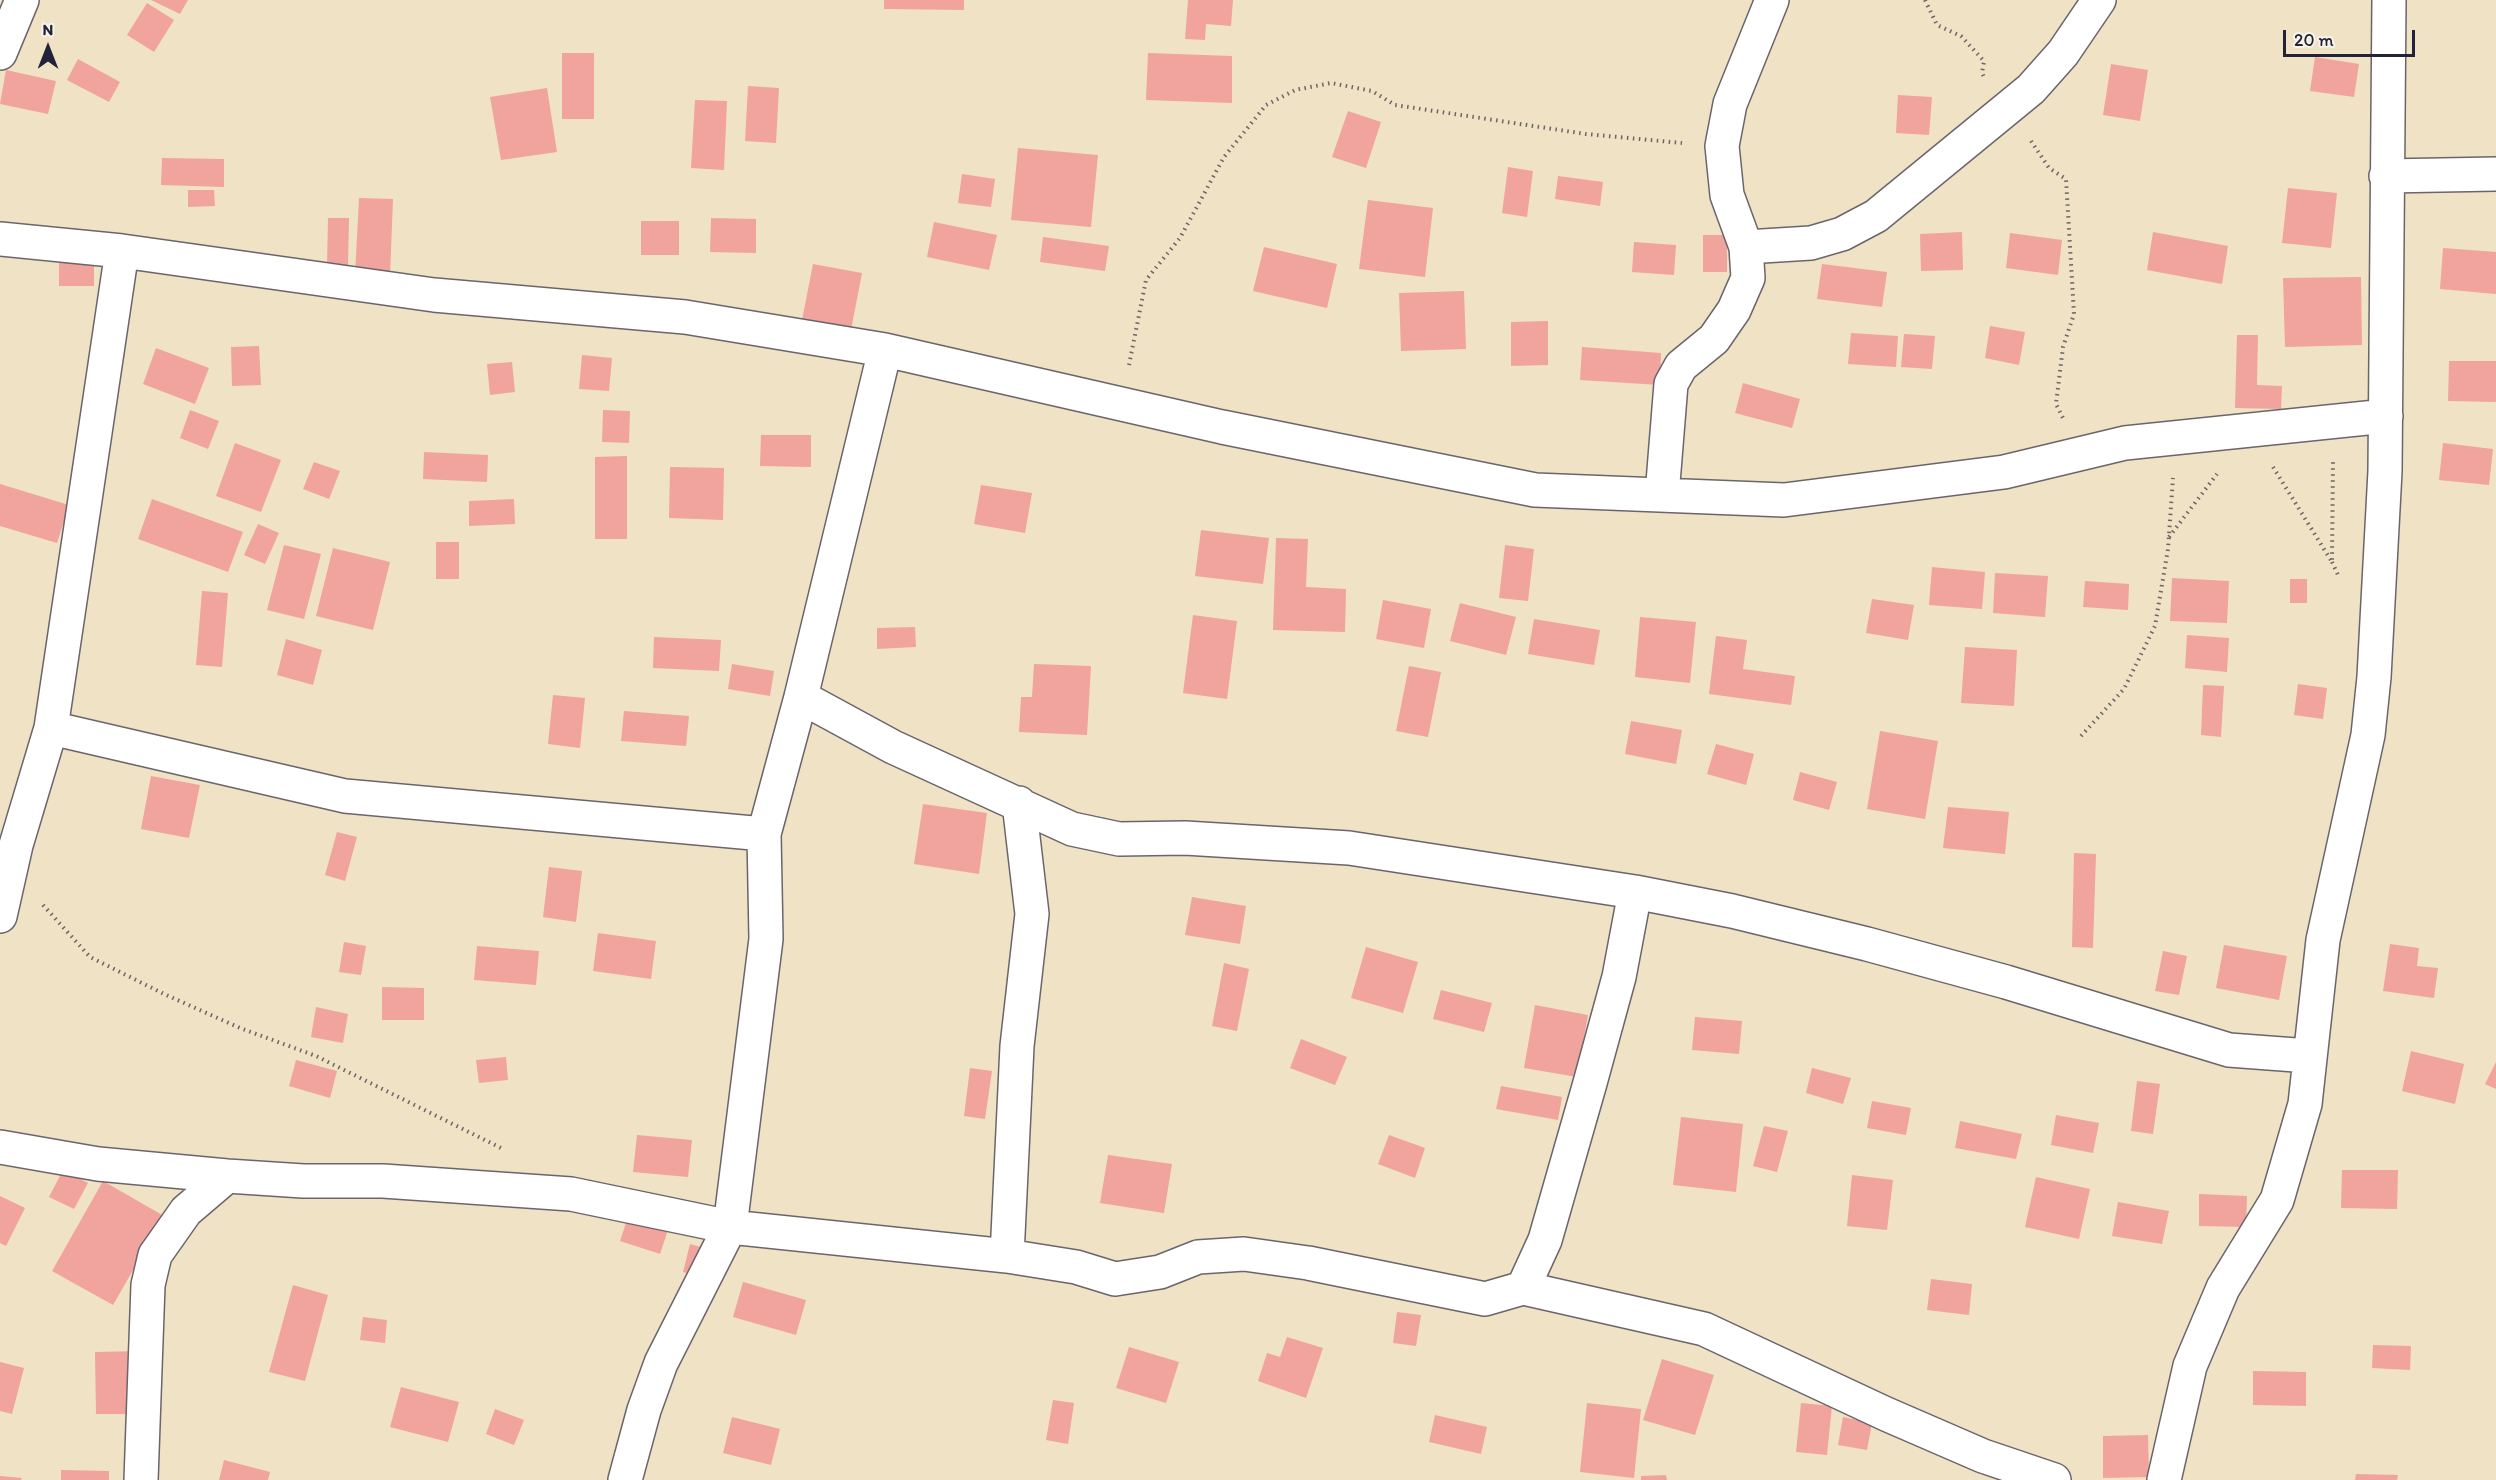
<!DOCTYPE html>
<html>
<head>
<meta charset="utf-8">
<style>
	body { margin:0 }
	#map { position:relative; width:2496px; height:1480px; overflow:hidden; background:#f0e2c5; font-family:Itim,sans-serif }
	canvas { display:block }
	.north { position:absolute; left:18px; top:18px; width:60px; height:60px; -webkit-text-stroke:4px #f7f3e8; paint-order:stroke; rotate:0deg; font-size:16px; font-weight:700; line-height:24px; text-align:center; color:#22223b }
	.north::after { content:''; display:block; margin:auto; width:21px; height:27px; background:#22223b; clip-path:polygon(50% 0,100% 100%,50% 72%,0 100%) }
	.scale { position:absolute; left:2283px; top:30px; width:132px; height:27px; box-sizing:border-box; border:3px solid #22223b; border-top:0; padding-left:8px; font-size:18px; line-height:21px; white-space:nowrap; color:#22223b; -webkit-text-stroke:4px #f7f3e8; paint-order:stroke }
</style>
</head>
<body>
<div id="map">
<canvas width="2496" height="1480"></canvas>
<div class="north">N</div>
<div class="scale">20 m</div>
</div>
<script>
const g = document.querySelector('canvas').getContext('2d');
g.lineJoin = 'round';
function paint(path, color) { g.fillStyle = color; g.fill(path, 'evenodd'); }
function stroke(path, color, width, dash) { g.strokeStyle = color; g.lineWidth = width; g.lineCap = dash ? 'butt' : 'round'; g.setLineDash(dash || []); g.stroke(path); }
paint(new Path2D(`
	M 151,0 L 188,0 L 180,14 Z
	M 884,0 L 964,0 L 964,10 L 884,9 Z
	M 1188,0 L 1233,0 L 1231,26 L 1206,24 L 1205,40 L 1185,39 Z
	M 147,3 L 174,20 L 154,52 L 127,35 Z
	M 562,53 L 594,53 L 594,119 L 562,119 Z
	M 1148,53 L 1232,56 L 1232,103 L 1146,100 Z
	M 2315,57 L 2359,64 L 2354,97 L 2310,91 Z
	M 78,59 L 120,82 L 109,102 L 67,80 Z
	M 2111,64 L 2148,70 L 2140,121 L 2103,115 Z
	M 6,70 L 56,81 L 48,114 L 0,104 Z
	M 748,86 L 779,88 L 776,143 L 745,141 Z
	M 547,88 L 557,152 L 501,160 L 490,97 Z
	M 1898,95 L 1932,97 L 1929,135 L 1896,133 Z
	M 695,100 L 727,101 L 724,170 L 691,168 Z
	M 1348,111 L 1381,122 L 1366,168 L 1332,157 Z
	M 1018,148 L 1098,155 L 1091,227 L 1011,220 Z
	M 162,158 L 224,159 L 224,187 L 161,185 Z
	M 1508,167 L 1533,171 L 1527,217 L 1502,213 Z
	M 962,174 L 995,179 L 991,207 L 958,203 Z
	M 1558,176 L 1603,182 L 1600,206 L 1555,199 Z
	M 2288,188 L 2337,193 L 2331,248 L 2282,243 Z
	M 188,190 L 214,190 L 215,206 L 188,207 Z
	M 359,198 L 393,199 L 390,276 L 355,275 Z
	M 1368,200 L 1433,208 L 1425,277 L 1359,269 Z
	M 328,218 L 349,218 L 348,267 L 327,267 Z
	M 711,218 L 756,219 L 756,253 L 710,252 Z
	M 641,221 L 679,221 L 679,255 L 641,255 Z
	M 934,222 L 997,235 L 989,270 L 927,257 Z
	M 1962,232 L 1963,270 L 1921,271 L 1920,234 Z
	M 2153,232 L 2228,246 L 2222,284 L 2147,270 Z
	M 2010,233 L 2062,240 L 2058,275 L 2006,268 Z
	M 1703,235 L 1727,235 L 1727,272 L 1703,272 Z
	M 1043,237 L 1109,246 L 1105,271 L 1040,262 Z
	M 1634,242 L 1676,245 L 1674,275 L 1632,272 Z
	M 1264,247 L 1337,264 L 1327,308 L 1253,291 Z
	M 2443,248 L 2496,252 L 2496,294 L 2440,289 Z
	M 59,257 L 94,257 L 94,286 L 59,286 Z
	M 813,264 L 862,273 L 851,330 L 802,320 Z
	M 1822,264 L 1887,272 L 1882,307 L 1817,299 Z
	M 2361,277 L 2362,345 L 2285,347 L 2283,278 Z
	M 1464,291 L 1466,349 L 1401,351 L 1399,293 Z
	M 1548,321 L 1548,365 L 1511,366 L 1511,322 Z
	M 1990,326 L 2025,332 L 2019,365 L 1985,358 Z
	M 1851,333 L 1898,336 L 1896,367 L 1848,364 Z
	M 1904,334 L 1935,336 L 1932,369 L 1901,367 Z
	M 2237,335 L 2258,335 L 2257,385 L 2282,386 L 2281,409 L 2235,408 Z
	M 259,346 L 261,385 L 232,386 L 231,347 Z
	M 1582,347 L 1661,353 L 1660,385 L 1580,380 Z
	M 156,348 L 209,368 L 195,404 L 143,384 Z
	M 582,355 L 612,358 L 609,391 L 579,389 Z
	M 2449,361 L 2496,361 L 2496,402 L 2448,401 Z
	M 512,362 L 515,392 L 490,395 L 487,364 Z
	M 1743,383 L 1800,399 L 1792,428 L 1735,413 Z
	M 190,410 L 219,421 L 208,449 L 180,438 Z
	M 603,410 L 630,411 L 629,443 L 602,442 Z
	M 761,435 L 811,435 L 811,467 L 760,466 Z
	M 235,443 L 281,460 L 261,512 L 216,496 Z
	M 2443,443 L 2493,449 L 2489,485 L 2439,480 Z
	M 424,452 L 488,455 L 487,482 L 423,479 Z
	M 627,456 L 627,539 L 595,539 L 595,457 Z
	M 314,462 L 340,471 L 329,499 L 303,489 Z
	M 670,467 L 724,468 L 723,520 L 669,518 Z
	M 0,484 L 69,505 L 57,543 L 0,526 Z
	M 981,485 L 1032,493 L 1025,533 L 974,524 Z
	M 152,499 L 243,532 L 228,572 L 138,539 Z
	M 514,499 L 515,524 L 469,526 L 469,501 Z
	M 258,524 L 279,533 L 265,564 L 244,555 Z
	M 1201,530 L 1269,538 L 1263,584 L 1195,576 Z
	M 1276,538 L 1308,539 L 1306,587 L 1346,589 L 1345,632 L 1273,630 Z
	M 436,542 L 459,542 L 459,579 L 436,579 Z
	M 284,545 L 321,554 L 304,619 L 267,610 Z
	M 1505,545 L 1534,549 L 1528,601 L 1499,598 Z
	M 333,548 L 390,562 L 373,630 L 316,616 Z
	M 1932,567 L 1985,572 L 1982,609 L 1929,605 Z
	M 1995,573 L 2048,576 L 2045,617 L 1993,613 Z
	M 2172,578 L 2229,581 L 2227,623 L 2170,621 Z
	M 2290,579 L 2307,579 L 2307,603 L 2290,603 Z
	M 2085,581 L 2129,584 L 2128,610 L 2083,607 Z
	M 202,591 L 228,593 L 222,667 L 196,665 Z
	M 1872,599 L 1914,605 L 1908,640 L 1866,633 Z
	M 1383,600 L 1431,609 L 1424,648 L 1376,639 Z
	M 1460,603 L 1516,617 L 1506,655 L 1450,641 Z
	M 1193,615 L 1237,621 L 1227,699 L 1183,693 Z
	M 1640,617 L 1696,622 L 1690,683 L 1635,677 Z
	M 1534,619 L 1600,630 L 1594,665 L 1528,654 Z
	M 915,627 L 916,647 L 877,649 L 877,628 Z
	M 2187,635 L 2229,638 L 2227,672 L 2185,668 Z
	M 1716,636 L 1747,640 L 1743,669 L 1795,676 L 1791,705 L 1709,694 Z
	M 654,637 L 721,640 L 719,671 L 653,668 Z
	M 286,639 L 322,650 L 313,685 L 277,675 Z
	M 1965,647 L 2017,650 L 2014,706 L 1961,703 Z
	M 732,664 L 774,671 L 770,696 L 728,689 Z
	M 1034,664 L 1091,666 L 1087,735 L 1019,732 L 1021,697 L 1032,697 Z
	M 1409,666 L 1441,672 L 1428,737 L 1396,731 Z
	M 2298,684 L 2327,688 L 2323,719 L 2294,715 Z
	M 2203,685 L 2224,686 L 2221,737 L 2201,735 Z
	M 553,695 L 585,698 L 580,748 L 548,744 Z
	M 624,711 L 689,716 L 686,746 L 621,741 Z
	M 1631,721 L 1682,730 L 1676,764 L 1625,754 Z
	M 1880,731 L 1938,741 L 1925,819 L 1867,809 Z
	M 1716,744 L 1754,754 L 1746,785 L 1707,774 Z
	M 1800,772 L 1837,782 L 1829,810 L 1793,800 Z
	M 151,776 L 200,785 L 189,838 L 141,829 Z
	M 923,804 L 987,813 L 979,874 L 914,864 Z
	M 1948,807 L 2009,812 L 2005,854 L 1943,848 Z
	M 337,832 L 357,837 L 345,881 L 325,875 Z
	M 2074,853 L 2096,854 L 2093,948 L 2072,947 Z
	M 549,867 L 582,871 L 576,922 L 543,917 Z
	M 1192,897 L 1246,906 L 1240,944 L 1185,935 Z
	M 598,933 L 656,941 L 651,979 L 593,971 Z
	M 344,942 L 366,946 L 361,975 L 339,972 Z
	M 2390,944 L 2419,948 L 2417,966 L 2438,968 L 2434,998 L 2383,991 Z
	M 2224,945 L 2287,956 L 2279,1000 L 2216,988 Z
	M 477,946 L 539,951 L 536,985 L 474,980 Z
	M 1366,947 L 1418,962 L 1403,1013 L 1351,998 Z
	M 2163,951 L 2187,956 L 2179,995 L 2155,991 Z
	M 1224,963 L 1249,969 L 1237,1031 L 1212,1026 Z
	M 382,987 L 424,988 L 424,1020 L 382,1020 Z
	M 1441,990 L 1492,1003 L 1484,1032 L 1433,1019 Z
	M 1535,1005 L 1588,1015 L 1577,1077 L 1524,1068 Z
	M 316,1007 L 348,1014 L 343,1043 L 311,1037 Z
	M 1695,1017 L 1742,1021 L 1739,1054 L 1692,1050 Z
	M 1301,1039 L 1347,1057 L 1335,1085 L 1290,1068 Z
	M 2411,1051 L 2464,1064 L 2455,1104 L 2402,1091 Z
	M 506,1057 L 508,1080 L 479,1083 L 476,1060 Z
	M 296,1060 L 337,1071 L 330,1098 L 289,1086 Z
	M 2496,1062 L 2496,1089 L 2485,1084 Z
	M 970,1068 L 992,1071 L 985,1119 L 964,1116 Z
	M 1812,1068 L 1851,1078 L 1843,1104 L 1806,1093 Z
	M 2137,1081 L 2160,1084 L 2153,1134 L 2131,1131 Z
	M 1501,1086 L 1562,1097 L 1558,1120 L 1496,1109 Z
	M 1872,1101 L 1911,1108 L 1906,1135 L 1867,1128 Z
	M 2056,1115 L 2099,1123 L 2093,1153 L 2051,1145 Z
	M 1681,1117 L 1743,1124 L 1736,1192 L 1673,1185 Z
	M 1960,1121 L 2022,1134 L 2016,1159 L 1955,1148 Z
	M 1764,1126 L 1788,1131 L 1777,1172 L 1753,1166 Z
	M 637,1135 L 692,1140 L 688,1177 L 633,1172 Z
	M 1389,1135 L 1425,1148 L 1415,1178 L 1378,1164 Z
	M 1108,1155 L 1172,1164 L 1164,1213 L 1100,1203 Z
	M 63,1170 L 88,1183 L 74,1209 L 49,1197 Z
	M 2342,1170 L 2398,1170 L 2397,1209 L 2341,1208 Z
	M 1852,1175 L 1893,1180 L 1887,1230 L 1847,1226 Z
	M 2036,1177 L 2090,1189 L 2079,1239 L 2025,1227 Z
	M 103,1181 L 164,1216 L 113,1305 L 52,1271 Z
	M 2199,1194 L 2247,1196 L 2246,1227 L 2199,1226 Z
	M 0,1196 L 25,1208 L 6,1246 L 0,1243 Z
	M 2118,1202 L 2169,1211 L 2162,1244 L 2112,1236 Z
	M 628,1217 L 668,1230 L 660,1254 L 620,1241 Z
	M 690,1244 L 711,1250 L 704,1278 L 683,1272 Z
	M 1931,1279 L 1972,1284 L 1969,1315 L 1927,1310 Z
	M 743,1282 L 806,1300 L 796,1335 L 733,1317 Z
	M 293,1285 L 328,1295 L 305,1381 L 269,1372 Z
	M 1397,1312 L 1421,1315 L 1416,1346 L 1393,1343 Z
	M 363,1317 L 387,1320 L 385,1343 L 360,1340 Z
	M 1287,1337 L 1323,1348 L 1306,1398 L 1258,1381 L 1267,1353 L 1280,1357 Z
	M 2373,1345 L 2411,1346 L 2410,1370 L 2372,1368 Z
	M 1129,1347 L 1179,1362 L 1166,1403 L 1116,1388 Z
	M 141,1351 L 142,1414 L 96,1414 L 95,1352 Z
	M 1662,1359 L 1714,1375 L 1695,1435 L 1643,1420 Z
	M 0,1362 L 24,1368 L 12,1414 L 0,1411 Z
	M 2253,1371 L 2306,1372 L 2306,1406 L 2253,1405 Z
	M 401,1387 L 459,1402 L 448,1442 L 390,1427 Z
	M 1053,1400 L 1074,1403 L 1068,1444 L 1046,1440 Z
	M 1587,1403 L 1641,1409 L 1634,1478 L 1580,1472 Z
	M 1801,1403 L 1832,1406 L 1827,1455 L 1796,1452 Z
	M 495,1409 L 524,1420 L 514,1445 L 486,1434 Z
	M 1435,1415 L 1487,1427 L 1481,1454 L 1429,1442 Z
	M 732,1417 L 780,1429 L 771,1465 L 723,1453 Z
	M 1843,1417 L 1872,1423 L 1867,1450 L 1838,1445 Z
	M 2148,1435 L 2149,1477 L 2103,1478 L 2103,1436 Z
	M 224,1460 L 270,1472 L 268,1480 L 219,1480 Z
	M 61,1470 L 109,1471 L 109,1480 L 61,1480 Z
	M 2356,1474 L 2398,1475 L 2397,1480 L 2355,1480 Z
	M 1666,1475 L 1667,1480 L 1641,1480 L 1641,1476 Z
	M 0,1476 L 22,1478 L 21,1480 L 0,1480 Z`), '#f0a49d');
const street = new Path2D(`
	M 0,53 L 22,0
	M 2386,176 L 2496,174
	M 0,239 L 122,251 L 434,295 L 685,317 L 885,350 L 1222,427 L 1535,490 L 1784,500 L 2004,472 L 2125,443 L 2386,416
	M 1746,247 L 1811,243 L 1842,234 L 1876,216 L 2031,89 L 2063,53 L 2099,0
	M 1662,495 L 1671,384 L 1681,366 L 1714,339 L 1734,310 L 1748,278 L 1746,247 L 1727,195 L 1722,146 L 1730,104 L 1772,0
	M 801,697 L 893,747 L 1072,829 L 1119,839 L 1185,838 L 1349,848 L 1635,892 L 1732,911 L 1867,944 L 2006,982 L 2229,1050 L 2309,1056
	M 51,728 L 345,796 L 764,834
	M 0,916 L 16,845 L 51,728 L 122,251
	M 0,1147 L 98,1164 L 227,1176 L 303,1181 L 383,1181 L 571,1194 L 730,1227 L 1007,1256 L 1076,1267 L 1115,1279 L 1160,1272 L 1198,1257 L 1244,1254 L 1308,1263 L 1485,1299 L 1523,1288 L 1545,1240 L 1590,1083 L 1619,977 L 1635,892
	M 1007,1256 L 1017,1046 L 1032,914 L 1019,803
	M 1523,1288 L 1704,1329 L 1886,1414 L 1983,1456 L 2054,1480
	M 141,1480 L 148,1285 L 155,1255 L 186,1211 L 227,1176
	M 625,1480 L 644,1410 L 661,1363 L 730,1227 L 766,939 L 764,834 L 801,697 L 885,350
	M 2164,1480 L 2190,1366 L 2223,1288 L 2277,1200 L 2305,1104 L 2323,940 L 2368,735 L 2374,677 L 2385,471 L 2389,0`);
stroke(street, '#6a656b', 36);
stroke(new Path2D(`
	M 1925,0 L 1937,25 L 1961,36 L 1984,61 L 1982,73 L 1984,77
	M 2031,141 L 2049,168 L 2066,179 L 2074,314 L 2063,347 L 2056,404 L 2063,418
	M 1129,365 L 1146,280 L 1180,238 L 1224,157 L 1266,105 L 1295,90 L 1331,83 L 1372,91 L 1395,105 L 1586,134 L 1682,143
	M 2273,467 L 2332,562 L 2333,460
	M 2169,537 L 2217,474
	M 2332,562 L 2338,575
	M 2081,736 L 2124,689 L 2155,626 L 2168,549 L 2173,478
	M 43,905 L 90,957 L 164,994 L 240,1028 L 316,1056 L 501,1148`), '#6a656b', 4, [1.5, 4.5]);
stroke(street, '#fff', 33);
</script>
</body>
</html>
